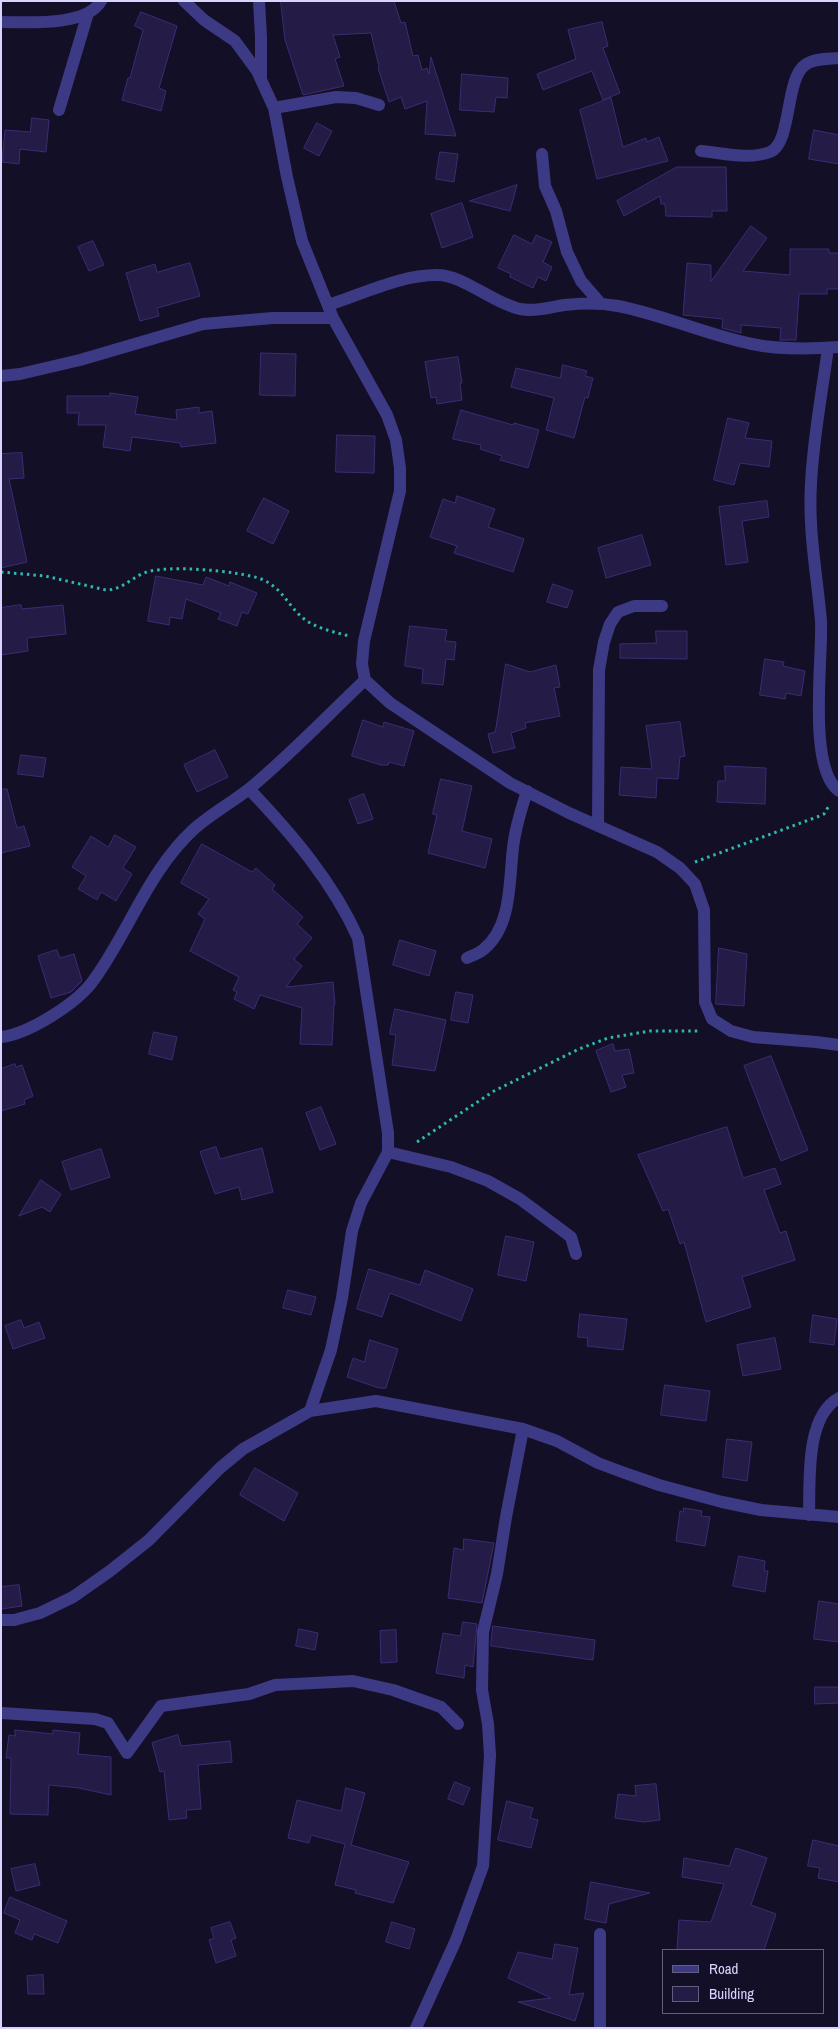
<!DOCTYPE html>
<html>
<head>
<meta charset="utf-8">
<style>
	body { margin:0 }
	#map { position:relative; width:840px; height:2029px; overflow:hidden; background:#130f26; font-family:"Archivo Narrow",sans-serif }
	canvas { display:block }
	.frame { position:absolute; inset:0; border:2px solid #d9d4ff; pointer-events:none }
	.legend { position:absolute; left:662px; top:1949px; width:162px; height:65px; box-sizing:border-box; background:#130f26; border:1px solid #625e7d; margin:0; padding:6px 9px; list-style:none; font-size:15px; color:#d9d4ff }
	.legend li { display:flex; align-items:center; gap:10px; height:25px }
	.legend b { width:25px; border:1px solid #625e7d }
</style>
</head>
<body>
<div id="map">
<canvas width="840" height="2029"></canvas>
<div class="frame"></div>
<ul class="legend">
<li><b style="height:6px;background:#3d3a85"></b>Road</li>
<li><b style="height:14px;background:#241b47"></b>Building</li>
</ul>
</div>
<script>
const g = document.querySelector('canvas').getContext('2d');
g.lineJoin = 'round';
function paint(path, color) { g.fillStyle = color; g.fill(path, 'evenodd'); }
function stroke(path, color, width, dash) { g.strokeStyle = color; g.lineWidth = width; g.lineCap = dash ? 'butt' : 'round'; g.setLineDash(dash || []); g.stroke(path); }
const building = new Path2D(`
	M 281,1 L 394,1 L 401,23 L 405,22 L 413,56 L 418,55 L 422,70 L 427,68 L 429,74 L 431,57 L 456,136 L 425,134 L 427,101 L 405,109 L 401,97 L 389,102 L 378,68 L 379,67 L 371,33 L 333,35 L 340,57 L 335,59 L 344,86 L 303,95 L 285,40 Z
	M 141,12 L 177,26 L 159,88 L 166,91 L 161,111 L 122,100 L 128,78 L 130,78 L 143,30 L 135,26 Z
	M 602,22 L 608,46 L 603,48 L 620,93 L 603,100 L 592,71 L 543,90 L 537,74 L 576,59 L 568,30 Z
	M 462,74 L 508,78 L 507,98 L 496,97 L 494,112 L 460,110 Z
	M 611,98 L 623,147 L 646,138 L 647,142 L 659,137 L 668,161 L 597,179 L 580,110 Z
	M 32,118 L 49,120 L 46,152 L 20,149 L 19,164 L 2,162 L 5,130 L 30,132 Z
	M 317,123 L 332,131 L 319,156 L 304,148 Z
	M 814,130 L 839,135 L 839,164 L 809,159 Z
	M 440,152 L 458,154 L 454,182 L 436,179 Z
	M 677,167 L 726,167 L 727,211 L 712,211 L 712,217 L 666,216 L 665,204 L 661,204 L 660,196 L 624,216 L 617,201 Z
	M 517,185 L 510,211 L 470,201 Z
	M 462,203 L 473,237 L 442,248 L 431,214 Z
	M 751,226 L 767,238 L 743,271 L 790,275 L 790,249 L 829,249 L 829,253 L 839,253 L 839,289 L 827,289 L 827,294 L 799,294 L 796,340 L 780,340 L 781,328 L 741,325 L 741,333 L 722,328 L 723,319 L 683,315 L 687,263 L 711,265 L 711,281 Z
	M 514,235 L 532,244 L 536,235 L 552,242 L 543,262 L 552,267 L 546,281 L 538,277 L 533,288 L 510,277 L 511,274 L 498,268 Z
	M 93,241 L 104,265 L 89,271 L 78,247 Z
	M 190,263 L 200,296 L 157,308 L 159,316 L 140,321 L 126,273 L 155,264 L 157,272 Z
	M 261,353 L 296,354 L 295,396 L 260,395 Z
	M 458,357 L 462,383 L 460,383 L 462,400 L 437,404 L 436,397 L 431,398 L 425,362 Z
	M 563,365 L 587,371 L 585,376 L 593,378 L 588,398 L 585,397 L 574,438 L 546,430 L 554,398 L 511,387 L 516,368 L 560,378 Z
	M 110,393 L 138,397 L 135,414 L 177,420 L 176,410 L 199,407 L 199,413 L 212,411 L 216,443 L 181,447 L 180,443 L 132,437 L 130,451 L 103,447 L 106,425 L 78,425 L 79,413 L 67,413 L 67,396 L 110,396 Z
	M 461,410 L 513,425 L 514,423 L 539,430 L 528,468 L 500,460 L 502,456 L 480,449 L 481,445 L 453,439 Z
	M 728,418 L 749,423 L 745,438 L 772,441 L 769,467 L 740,463 L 734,485 L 714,480 Z
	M 337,435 L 375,436 L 374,473 L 336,472 Z
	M 22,453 L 24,478 L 9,479 L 27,562 L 1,568 L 1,454 Z
	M 457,496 L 495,509 L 488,527 L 524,539 L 513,572 L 454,553 L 457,546 L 430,537 L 443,499 L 455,503 Z
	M 264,498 L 289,511 L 273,544 L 247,531 Z
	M 767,501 L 769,517 L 742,521 L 748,562 L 726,565 L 719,507 Z
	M 642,535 L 651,565 L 606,578 L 598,548 Z
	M 156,576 L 203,585 L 206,577 L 229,586 L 230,582 L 257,593 L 248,614 L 242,612 L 237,626 L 218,619 L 221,613 L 186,599 L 182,619 L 170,617 L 169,625 L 148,621 Z
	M 553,584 L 573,591 L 567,608 L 547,602 Z
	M 21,605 L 22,609 L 63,605 L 66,634 L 27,638 L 28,651 L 1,655 L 1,608 Z
	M 410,626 L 447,630 L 445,641 L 456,642 L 454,660 L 446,659 L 443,685 L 422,683 L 423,669 L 405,666 Z
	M 656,631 L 687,631 L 687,659 L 620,658 L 620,644 L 656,643 Z
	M 765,659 L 784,662 L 783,666 L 805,671 L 801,696 L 786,693 L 785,699 L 760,695 Z
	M 506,664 L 530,672 L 556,665 L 560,687 L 554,688 L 560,716 L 525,723 L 526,728 L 511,733 L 515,748 L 493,753 L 488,734 L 495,732 Z
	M 363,720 L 383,727 L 384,722 L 414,731 L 404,766 L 389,762 L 388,765 L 381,765 L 352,756 Z
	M 680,722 L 685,756 L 680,757 L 678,779 L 657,778 L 656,798 L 619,795 L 621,767 L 652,769 L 646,726 Z
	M 215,750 L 228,777 L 197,792 L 184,765 Z
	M 21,755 L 46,758 L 43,777 L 18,774 Z
	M 725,766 L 766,768 L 765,804 L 717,802 L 718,781 L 725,781 Z
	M 441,779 L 472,786 L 462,831 L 492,839 L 485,868 L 428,853 L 437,815 L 433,814 Z
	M 1,789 L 7,789 L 17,828 L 24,826 L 30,846 L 1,853 Z
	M 364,794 L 373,819 L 358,824 L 349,800 Z
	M 115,835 L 136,847 L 123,868 L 132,874 L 116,901 L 101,892 L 97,900 L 78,889 L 86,876 L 72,867 L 91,836 L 108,847 Z
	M 202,844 L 252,872 L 256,868 L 275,885 L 272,889 L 303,917 L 297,924 L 312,938 L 294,959 L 302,966 L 286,987 L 333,982 L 335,1004 L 334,1005 L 332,1045 L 300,1044 L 302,1008 L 260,995 L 254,1009 L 234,999 L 237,992 L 233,990 L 239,977 L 190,951 L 205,919 L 198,914 L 209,899 L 181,883 Z
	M 400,940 L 436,951 L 429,976 L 393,965 Z
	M 719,948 L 747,954 L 744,1006 L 716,1004 Z
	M 57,950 L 60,958 L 74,954 L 82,981 L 71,992 L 51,998 L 38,956 Z
	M 456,992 L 473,995 L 468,1023 L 451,1020 Z
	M 395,1009 L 446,1020 L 435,1071 L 392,1065 L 396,1035 L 390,1034 Z
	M 154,1032 L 177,1037 L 172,1060 L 149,1054 Z
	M 613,1044 L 615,1051 L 629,1049 L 634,1073 L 622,1075 L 626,1087 L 611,1092 L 596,1051 Z
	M 771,1056 L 808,1150 L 781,1161 L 744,1066 Z
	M 15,1064 L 16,1067 L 22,1065 L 33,1096 L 24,1100 L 25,1104 L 1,1111 L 1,1069 Z
	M 321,1107 L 336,1144 L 320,1150 L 306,1113 Z
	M 727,1127 L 743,1178 L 775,1168 L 781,1184 L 764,1190 L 780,1233 L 786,1231 L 795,1260 L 742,1277 L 751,1307 L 706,1322 L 684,1242 L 680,1244 L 668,1209 L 663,1211 L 638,1155 Z
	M 216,1147 L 220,1159 L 262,1148 L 273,1192 L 242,1200 L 239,1187 L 215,1194 L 200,1152 Z
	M 101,1149 L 110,1177 L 71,1190 L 62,1162 Z
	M 41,1180 L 61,1194 L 50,1212 L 42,1207 L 19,1216 Z
	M 506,1236 L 534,1242 L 526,1281 L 498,1275 Z
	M 369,1269 L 420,1285 L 425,1270 L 473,1289 L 461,1321 L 390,1293 L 382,1317 L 357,1309 Z
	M 288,1290 L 316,1297 L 311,1315 L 283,1308 Z
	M 580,1314 L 627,1319 L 623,1350 L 587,1346 L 588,1338 L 578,1337 Z
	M 813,1315 L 837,1319 L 834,1345 L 810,1342 Z
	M 21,1320 L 24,1328 L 39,1322 L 45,1338 L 13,1349 L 5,1326 Z
	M 775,1338 L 781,1369 L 743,1376 L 737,1345 Z
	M 370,1340 L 398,1349 L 386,1388 L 379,1388 L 347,1377 L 353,1358 L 364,1362 Z
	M 665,1385 L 710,1391 L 706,1421 L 661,1415 Z
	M 727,1439 L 752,1442 L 747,1481 L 723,1477 Z
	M 255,1468 L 298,1493 L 284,1521 L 240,1495 Z
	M 684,1508 L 702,1511 L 701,1516 L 710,1517 L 705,1546 L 676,1541 L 680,1511 L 683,1512 Z
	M 464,1539 L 494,1543 L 482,1603 L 448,1598 L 454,1548 L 463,1550 Z
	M 739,1556 L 765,1561 L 764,1571 L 768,1571 L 765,1592 L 733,1586 Z
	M 19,1585 L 22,1606 L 1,1609 L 1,1587 Z
	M 819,1601 L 839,1604 L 839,1642 L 814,1639 Z
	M 463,1622 L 477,1624 L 473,1667 L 465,1665 L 464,1678 L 436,1673 L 443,1633 L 460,1636 Z
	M 493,1626 L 595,1640 L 593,1660 L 491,1646 Z
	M 299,1629 L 318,1633 L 315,1650 L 296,1646 Z
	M 396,1630 L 397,1662 L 381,1663 L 380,1631 Z
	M 815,1687 L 839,1687 L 839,1703 L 815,1704 Z
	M 15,1730 L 53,1734 L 53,1730 L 80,1733 L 78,1754 L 111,1757 L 111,1795 L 79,1788 L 49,1785 L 48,1815 L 10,1814 L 11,1758 L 6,1758 L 9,1735 L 15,1736 Z
	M 178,1735 L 181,1746 L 230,1741 L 232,1762 L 198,1765 L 201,1809 L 186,1810 L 187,1818 L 169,1820 L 164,1771 L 160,1772 L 152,1743 Z
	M 455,1782 L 470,1788 L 463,1805 L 448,1799 Z
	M 656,1784 L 660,1820 L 644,1822 L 615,1818 L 618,1794 L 636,1796 L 635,1786 Z
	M 346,1788 L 365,1793 L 351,1845 L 409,1862 L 393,1903 L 355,1893 L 356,1890 L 335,1885 L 345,1844 L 311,1835 L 309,1843 L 288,1838 L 297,1800 L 341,1811 Z
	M 507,1801 L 533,1808 L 530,1818 L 538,1820 L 531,1848 L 498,1840 Z
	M 813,1840 L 839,1846 L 839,1882 L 818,1878 L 820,1868 L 808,1866 Z
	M 736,1848 L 767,1858 L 751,1905 L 776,1914 L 764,1950 L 677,1950 L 679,1920 L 711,1922 L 724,1884 L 682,1877 L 684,1858 L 729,1866 Z
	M 35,1864 L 40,1885 L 16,1891 L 11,1869 Z
	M 591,1882 L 650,1893 L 609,1904 L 606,1923 L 585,1919 Z
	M 10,1897 L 67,1921 L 58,1943 L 34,1934 L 32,1940 L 15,1933 L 20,1920 L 4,1913 Z
	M 230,1922 L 236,1938 L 231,1940 L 236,1956 L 216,1963 L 209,1940 L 214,1938 L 211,1928 Z
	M 392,1922 L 415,1929 L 409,1949 L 386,1942 Z
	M 555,1944 L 578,1948 L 569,1995 L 584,1993 L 575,2021 L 518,2002 L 551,1998 L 508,1978 L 518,1952 L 552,1959 Z
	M 43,1975 L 44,1994 L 28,1994 L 27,1976 Z`);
paint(building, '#241b47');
stroke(building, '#3b2d73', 1);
stroke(new Path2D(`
	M 1,572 L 45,576 L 106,590 C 121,590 130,579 144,573 C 165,564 240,571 261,579 C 283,588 287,605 303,618 C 315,628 334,632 349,636
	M 695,862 L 817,817 L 824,814 L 830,804
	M 417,1142 L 494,1091 L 579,1049 L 608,1038 L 650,1031 L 701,1031`), '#2fb8b0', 3, [2.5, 4]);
stroke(new Path2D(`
	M 184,1 L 204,20 L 235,41 L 257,71 L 274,108 L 287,177 L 302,241 L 333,318 L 387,415 L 396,440 L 400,468 L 400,491 L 364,641 L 362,664 L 365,680 L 390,703 L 510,783 L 569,813 L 657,852 L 680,868 L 695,884 L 704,910 L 705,1002 L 712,1019 L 731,1031 L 753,1037 L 816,1042 L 839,1045
	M 259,1 L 261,37 L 261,77
	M 1,22 C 27,22 86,27 101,1
	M 274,108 L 336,97 L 356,98 L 379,105
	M 59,110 L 88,13
	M 701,151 C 723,153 749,160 770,152 C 792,143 785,79 805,65 C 814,58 828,59 839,58
	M 542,154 L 545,186 L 556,211 L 567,252 L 581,281 L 601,304
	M 328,305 C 363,294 400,275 437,275 C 464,275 492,303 520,309 C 536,312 550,307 565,305 C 582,303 601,303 618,306 C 664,315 707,335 752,344 C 780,350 811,349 839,347
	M 828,348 C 822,393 813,439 811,484 C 808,530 817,575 821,621 C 823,657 807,768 839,791
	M 1,376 L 20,374 L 80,360 L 203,324 L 273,318 L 333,318
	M 249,789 C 291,833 333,882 358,938 L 388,1133 L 388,1152 L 361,1203 L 352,1231 L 342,1298 L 331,1350 L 310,1411
	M 598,826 L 599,670 L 604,642 L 610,624 L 618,612 L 634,606 L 662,606
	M 467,958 C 473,955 480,953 484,949 C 512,926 509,881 513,848 C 515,828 521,810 527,791
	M 1,1037 C 29,1034 77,1003 93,981 C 129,932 148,871 194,829 C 211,814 231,803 249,789 C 290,755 327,716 365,680
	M 388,1152 L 451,1167 L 488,1181 L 520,1199 L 571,1237 L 576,1254
	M 809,1515 C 810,1482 805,1416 839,1398
	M 1,1620 L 14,1620 L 40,1613 L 73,1597 L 110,1571 L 149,1540 L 220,1468 L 243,1449 L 310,1411 L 376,1401 L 523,1429 L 557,1441 L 598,1463 L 622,1472 L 659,1485 L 722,1502 L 761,1510 L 839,1517
	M 1,1713 L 95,1719 L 108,1723 L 127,1753 L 161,1706 L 249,1694 L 275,1685 L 353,1681 L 393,1690 L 441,1707 L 458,1724
	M 416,2028 L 456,1940 L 483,1866 L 490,1755 L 488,1724 L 482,1690 L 483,1632 L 497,1574 L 506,1517 L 523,1429
	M 600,2028 L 600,1934`), '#3d3a85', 12);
</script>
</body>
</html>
